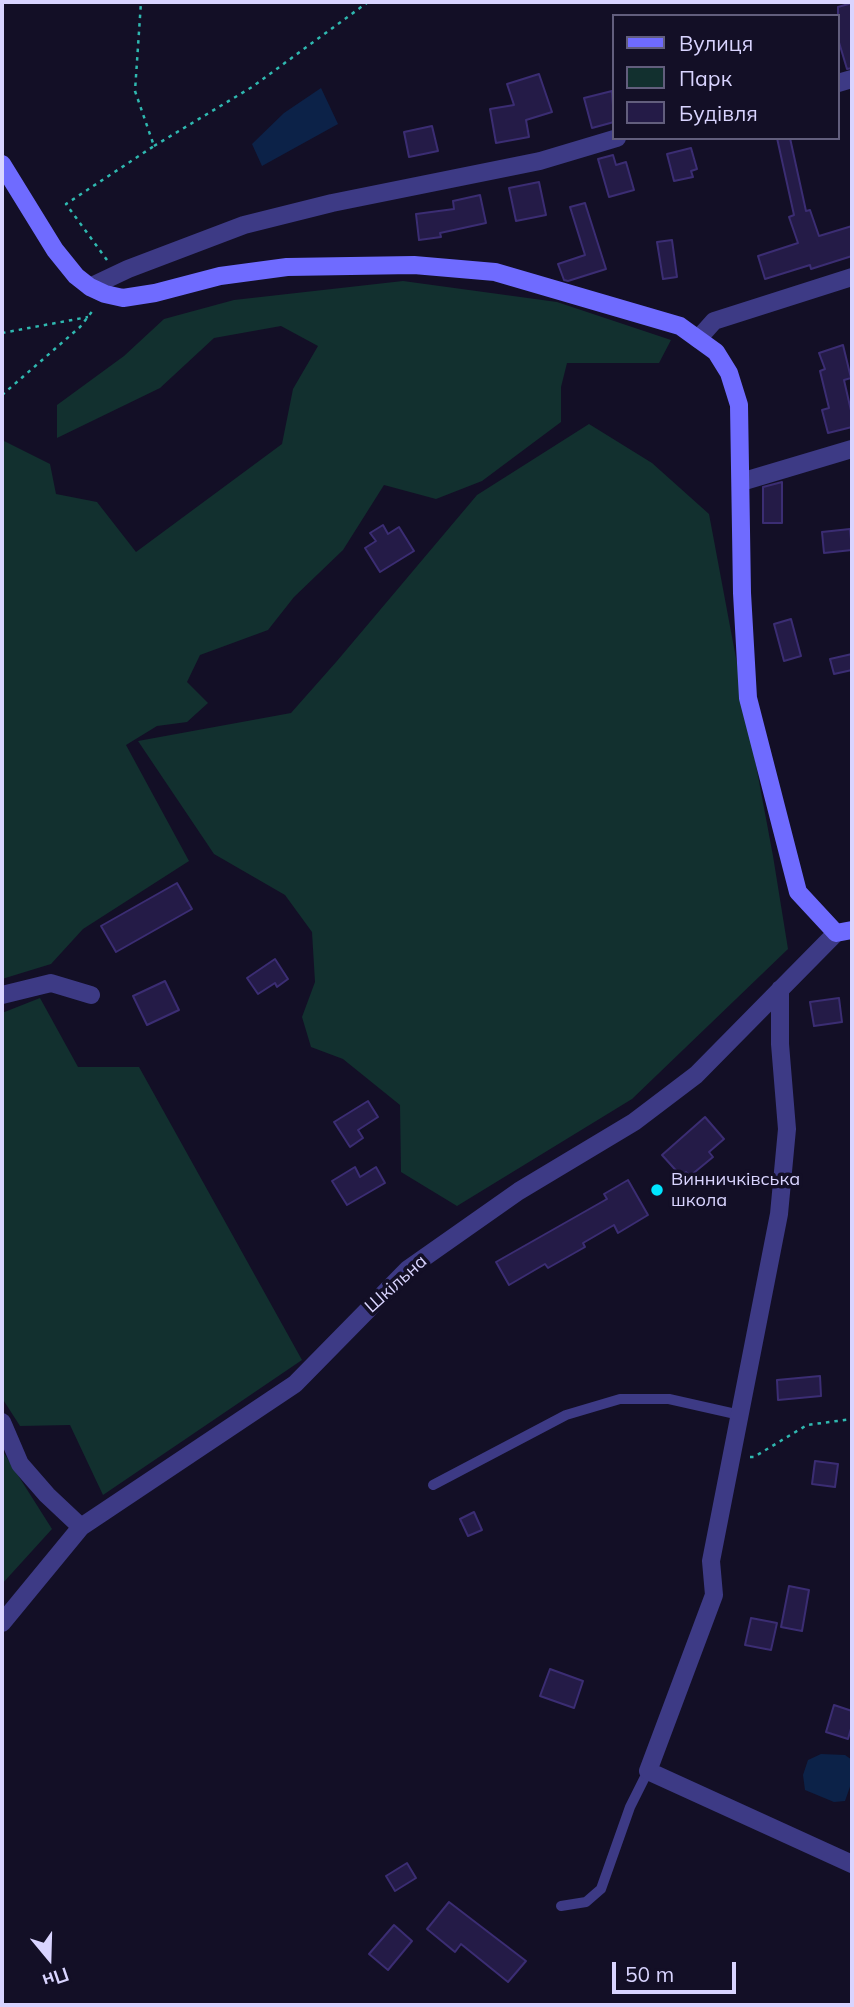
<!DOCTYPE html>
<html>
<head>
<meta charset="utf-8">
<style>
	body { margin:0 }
	#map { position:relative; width:854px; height:2007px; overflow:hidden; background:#130f26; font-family:Mulish,sans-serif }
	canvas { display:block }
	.frame { position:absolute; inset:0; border:4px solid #d9d4ff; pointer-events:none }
	.legend { position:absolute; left:612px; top:14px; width:228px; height:126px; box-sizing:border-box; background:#130f26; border:2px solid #625e7d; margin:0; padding:9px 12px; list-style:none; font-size:21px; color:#d9d4ff }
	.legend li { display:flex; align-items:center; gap:14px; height:35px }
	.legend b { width:35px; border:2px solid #625e7d }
	.north { position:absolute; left:14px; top:1923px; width:70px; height:70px; -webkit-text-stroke:5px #130f26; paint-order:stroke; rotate:161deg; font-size:19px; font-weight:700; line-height:28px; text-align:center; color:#d9d4ff }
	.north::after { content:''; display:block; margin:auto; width:24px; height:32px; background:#d9d4ff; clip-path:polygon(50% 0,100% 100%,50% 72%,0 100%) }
	.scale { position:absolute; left:612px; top:1962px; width:124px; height:32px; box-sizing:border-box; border:4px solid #d9d4ff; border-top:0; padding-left:9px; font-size:21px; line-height:24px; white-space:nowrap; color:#d9d4ff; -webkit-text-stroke:5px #130f26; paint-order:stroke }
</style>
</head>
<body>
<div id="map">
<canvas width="854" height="2007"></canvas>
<div class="frame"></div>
<ul class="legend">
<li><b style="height:9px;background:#6f6bff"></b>Вулиця</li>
<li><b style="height:19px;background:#12302f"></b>Парк</li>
<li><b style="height:19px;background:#241b47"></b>Будівля</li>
</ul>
<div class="north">Пн</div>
<div class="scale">50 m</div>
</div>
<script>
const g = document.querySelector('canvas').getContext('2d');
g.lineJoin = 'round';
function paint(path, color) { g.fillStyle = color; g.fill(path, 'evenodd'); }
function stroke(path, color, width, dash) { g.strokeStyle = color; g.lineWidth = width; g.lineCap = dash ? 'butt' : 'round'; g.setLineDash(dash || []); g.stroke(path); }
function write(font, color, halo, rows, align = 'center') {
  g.font = font + ' Mulish,sans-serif'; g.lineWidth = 7; g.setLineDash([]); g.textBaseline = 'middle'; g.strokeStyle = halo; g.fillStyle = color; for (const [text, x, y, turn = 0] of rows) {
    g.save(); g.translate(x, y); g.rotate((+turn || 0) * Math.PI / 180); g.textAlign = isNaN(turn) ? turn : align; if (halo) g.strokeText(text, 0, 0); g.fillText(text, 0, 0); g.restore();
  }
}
paint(new Path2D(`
	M 403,281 L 557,302 L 671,340 L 659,363 L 567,363 L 561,387 L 561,422 L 482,481 L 436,499 L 384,485 L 343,550 L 294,597 L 268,630 L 200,655 L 187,682 L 208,703 L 187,722 L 157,726 L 126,745 L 189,861 L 83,929 L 51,964 L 2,979 L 2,440 L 50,464 L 56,494 L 97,502 L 136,552 L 282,444 L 293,389 L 318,346 L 281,326 L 214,338 L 160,388 L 57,438 L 57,405 L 124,356 L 164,319 L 234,300 Z
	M 589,424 L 652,463 L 709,514 L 773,856 L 788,949 L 632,1099 L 457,1206 L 401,1172 L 400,1105 L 343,1059 L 311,1047 L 302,1017 L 315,982 L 312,932 L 285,895 L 214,854 L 138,741 L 291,713 L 337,661 L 477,495 Z
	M 40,998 L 78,1067 L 139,1067 L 302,1360 L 103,1495 L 70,1425 L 20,1426 L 2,1398 L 2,1013 Z
	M 2,1450 L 52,1529 L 2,1584 Z`), '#12302f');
paint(new Path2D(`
	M 321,88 L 338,124 L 262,166 L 252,144 L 284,113 Z
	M 821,1754 L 845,1755 L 852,1760 L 852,1781 L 845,1801 L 834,1802 L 805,1790 L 803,1775 L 808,1760 Z`), '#0c2248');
const building = new Path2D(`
	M 852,3 L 852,68 L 847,69 L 838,39 L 838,7 Z
	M 539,74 L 552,112 L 526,120 L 529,137 L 496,143 L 490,109 L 514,105 L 507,84 Z
	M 612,91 L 614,122 L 592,128 L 584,98 Z
	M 432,126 L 438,151 L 409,157 L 404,132 Z
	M 777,138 L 790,138 L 806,211 L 810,210 L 819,236 L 852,226 L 852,256 L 811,269 L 810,265 L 765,279 L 758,256 L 798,243 L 789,217 L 794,215 Z
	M 691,148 L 697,169 L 691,171 L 693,177 L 674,181 L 667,154 Z
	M 613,155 L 616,165 L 626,162 L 634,190 L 609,197 L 598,159 Z
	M 539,182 L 546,215 L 516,221 L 509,188 Z
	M 480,195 L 486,223 L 440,233 L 441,237 L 419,240 L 416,214 L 454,209 L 453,201 Z
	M 585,203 L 606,269 L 568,281 L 564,280 L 558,264 L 585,255 L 570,207 Z
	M 672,240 L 677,277 L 663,279 L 657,242 Z
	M 843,345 L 851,378 L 844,380 L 852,415 L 852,427 L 828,433 L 822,410 L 829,408 L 820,371 L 825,369 L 819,353 Z
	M 782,482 L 782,523 L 763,523 L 763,487 Z
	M 383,525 L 388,534 L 399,527 L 414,551 L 380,572 L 365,548 L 376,541 L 370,533 Z
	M 850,529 L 852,550 L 824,553 L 822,532 Z
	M 791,619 L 801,656 L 784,661 L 774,624 Z
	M 852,654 L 852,670 L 834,674 L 830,659 Z
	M 177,883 L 192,909 L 116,952 L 101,926 Z
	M 275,959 L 288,979 L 277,987 L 275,983 L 258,994 L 247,978 Z
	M 165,981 L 179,1010 L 147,1025 L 133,996 Z
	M 839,998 L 842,1022 L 814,1026 L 810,1002 Z
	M 368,1101 L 378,1117 L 358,1130 L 363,1138 L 350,1147 L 334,1122 Z
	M 705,1117 L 724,1139 L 709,1152 L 713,1157 L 690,1176 L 686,1172 L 681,1176 L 662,1155 Z
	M 355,1167 L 360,1177 L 376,1167 L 385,1183 L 347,1205 L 332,1181 Z
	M 628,1180 L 648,1215 L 618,1233 L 614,1225 L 583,1243 L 585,1247 L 548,1268 L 545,1264 L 509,1285 L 496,1262 L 607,1199 L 604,1194 Z
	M 820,1376 L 821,1396 L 778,1400 L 777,1380 Z
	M 815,1461 L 838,1464 L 835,1487 L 812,1484 Z
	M 474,1512 L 482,1530 L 468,1536 L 460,1519 Z
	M 789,1586 L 809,1590 L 802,1631 L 781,1627 Z
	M 751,1618 L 777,1623 L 771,1650 L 745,1645 Z
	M 550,1669 L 583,1681 L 574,1708 L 540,1696 Z
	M 834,1705 L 852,1711 L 852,1725 L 848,1739 L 826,1732 Z
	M 407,1863 L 416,1878 L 395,1891 L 386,1876 Z
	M 449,1902 L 526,1961 L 508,1982 L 461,1944 L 455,1952 L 427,1929 Z
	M 394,1925 L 412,1941 L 388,1970 L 369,1954 Z`);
paint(building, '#241b47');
stroke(building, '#3b2d73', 2);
stroke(new Path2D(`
	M 154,146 L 252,87 L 368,2
	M 107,260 L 66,204 L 154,146 L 135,91 L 141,2
	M 2,333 L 88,317
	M 2,395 L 80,327 L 94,309
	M 750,1457 L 754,1457 L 807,1425 L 852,1419`), '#2fb8b0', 2.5, [3.5, 5]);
stroke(new Path2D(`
	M 433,1485 L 566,1415 L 620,1399 L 669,1399 L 740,1415
	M 561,1906 L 586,1902 L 601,1889 L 630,1807 L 648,1771`), '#3d3a85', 10);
stroke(new Path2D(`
	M 838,83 L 852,79
	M 90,287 L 128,269 L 244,225 L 332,203 L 540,161 L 617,138
	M 698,339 L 714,321 L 852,277
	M 741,482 L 852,449
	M 780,989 L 780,1044 L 787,1129 L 779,1214 L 711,1561 L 714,1595 L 648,1771 L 852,1864
	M 2,995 L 51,983 L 91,995
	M 2,1422 L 20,1464 L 47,1495 L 81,1527
	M 2,1623 L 81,1527 L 295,1384 L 408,1269 L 519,1191 L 634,1122 L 696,1075 L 836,933`), '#3d3a85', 18);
stroke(new Path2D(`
	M 2,164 L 55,250 L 76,276 L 90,287 L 105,294 L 123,298 L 155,293 L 220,276 L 287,267 L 414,265 L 495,272 L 680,326 L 716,352 L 729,373 L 739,405 L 742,593 L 748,698 L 798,892 L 836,933 L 852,930`), '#6f6bff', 18);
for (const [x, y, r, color] of [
	[657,1190,7,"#00e5ff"]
]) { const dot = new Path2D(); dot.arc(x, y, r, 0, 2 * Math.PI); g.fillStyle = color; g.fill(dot); stroke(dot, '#130f26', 2.5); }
write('18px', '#d9d4ff', '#130f26', [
	["Винничківська",671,1180],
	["школа",671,1201]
], 'left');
write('18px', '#d9d4ff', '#130f26', [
	["Шкільна",396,1284,-42]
]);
</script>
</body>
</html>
